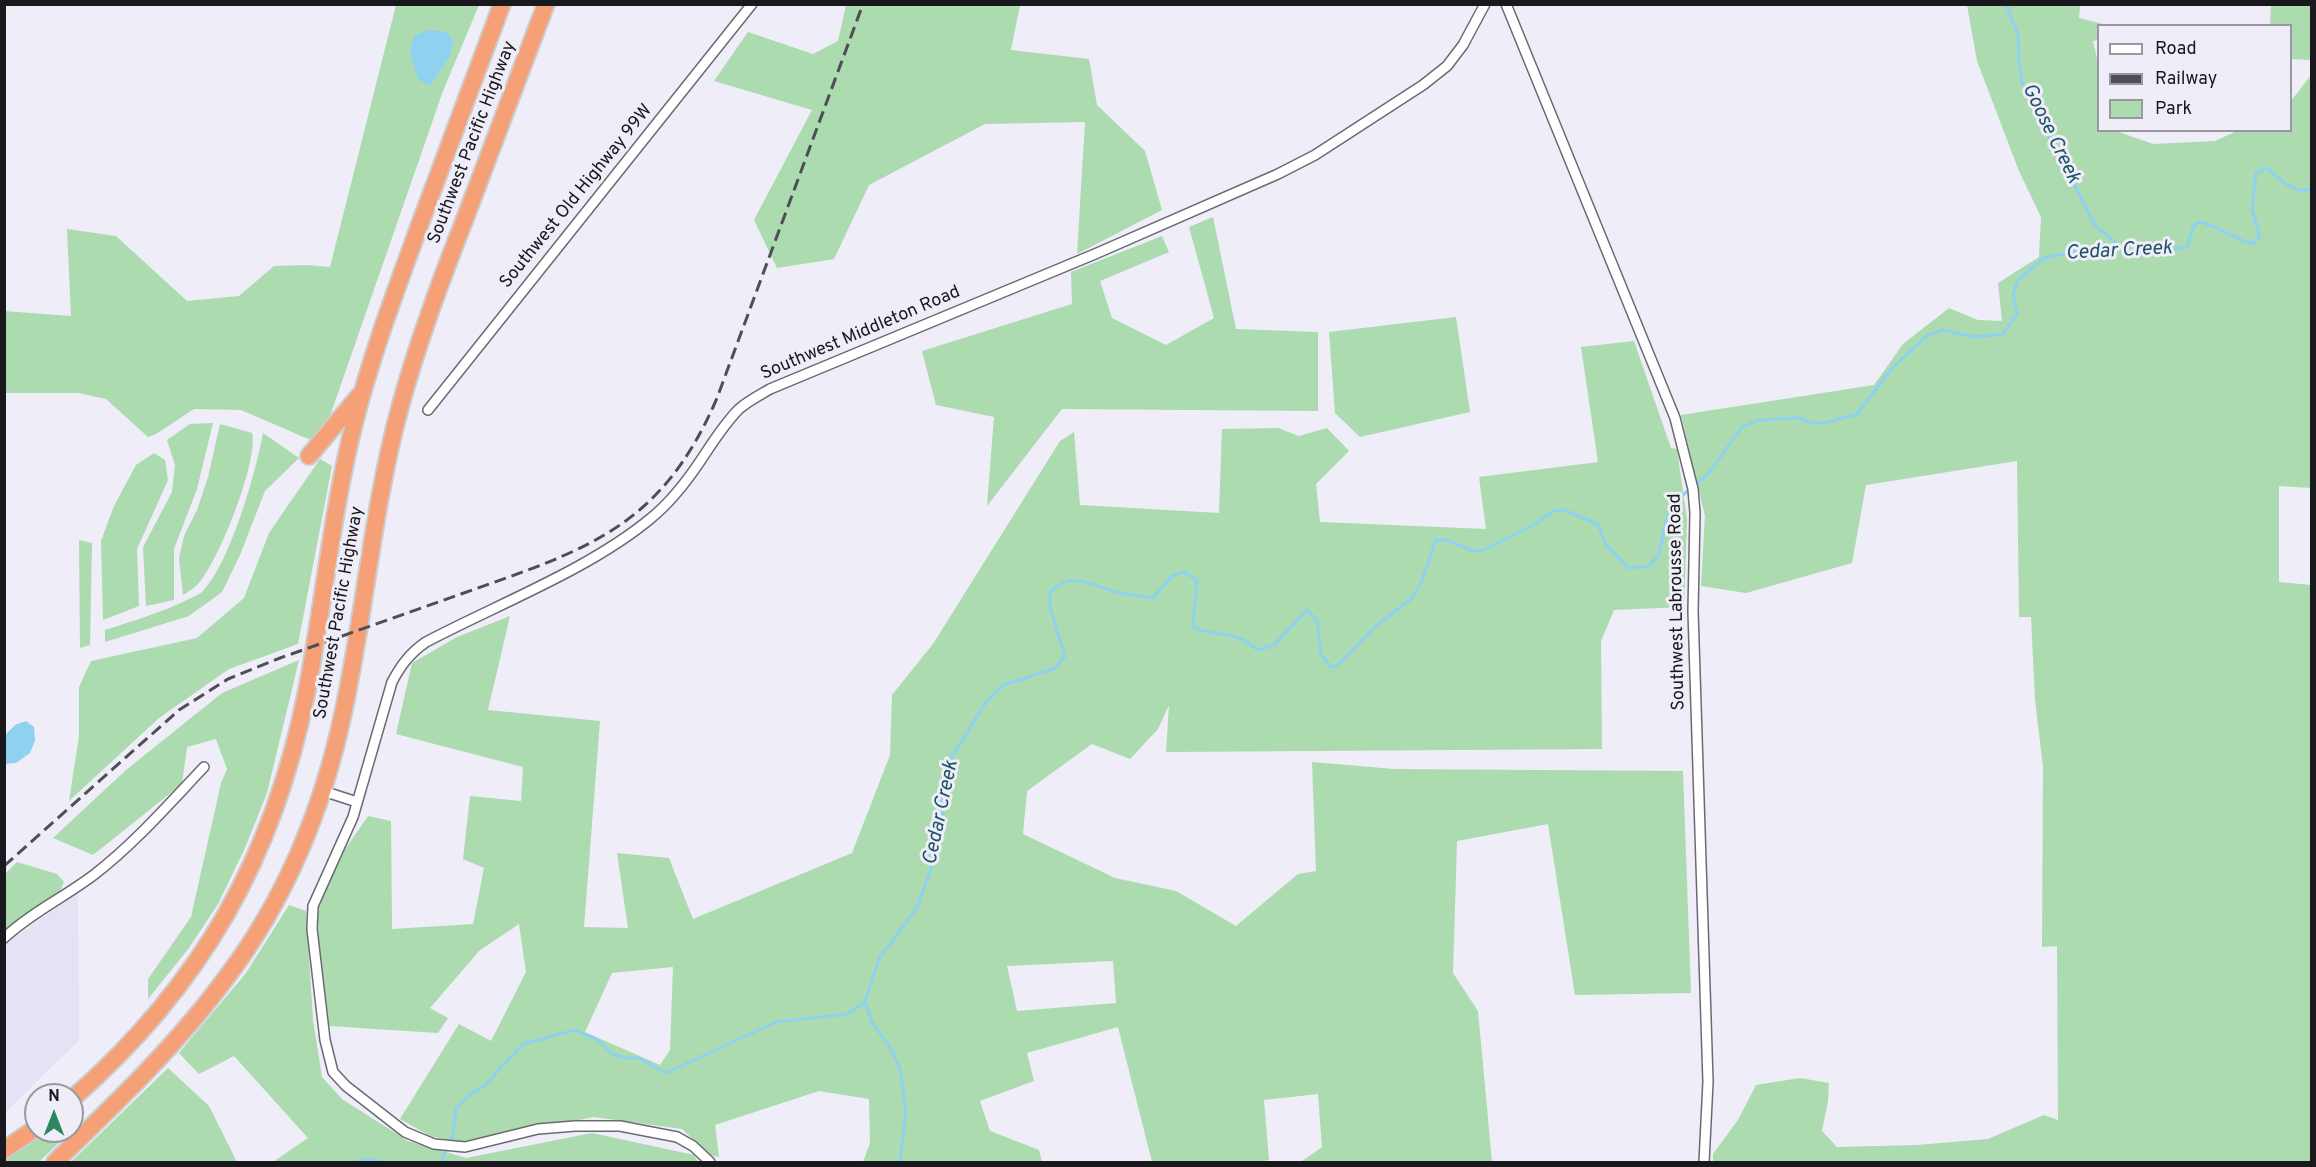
<!DOCTYPE html>
<html>
<head>
<meta charset="utf-8">
<style>
	body { margin:0 }
	#map { position:relative; width:2316px; height:1167px; overflow:hidden; background:#eeedf8; font-family:Overpass,sans-serif }
	canvas { display:block }
	.frame { position:absolute; inset:0; border:6px solid #19181c; pointer-events:none }
	.legend { position:absolute; left:2097px; top:24px; width:195px; height:108px; box-sizing:border-box; background:#eeedf8; border:2px solid #9998a0; margin:0; padding:8px 10px; list-style:none; font-size:18px; color:#19181c }
	.legend li { display:flex; align-items:center; gap:12px; height:30px }
	.legend b { width:30px; border:2px solid #9998a0 }
	.north { position:absolute; left:24px; top:1083px; width:60px; height:60px; box-sizing:border-box; background:#eeedf8; border:2px solid #9998a0; border-radius:50%; rotate:0deg; font-size:16px; font-weight:700; line-height:24px; text-align:center; color:#19181c }
	.north::after { content:''; display:block; margin:auto; width:21px; height:27px; background:#2a875e; clip-path:polygon(50% 0,100% 100%,50% 72%,0 100%) }
</style>
</head>
<body>
<div id="map">
<canvas width="2316" height="1167"></canvas>
<div class="frame"></div>
<ul class="legend">
<li><b style="height:8px;background:#fff"></b>Road</li>
<li><b style="height:8px;background:#4f4e54"></b>Railway</li>
<li><b style="height:16px;background:#abdbae"></b>Park</li>
</ul>
<div class="north">N</div>
</div>
<script>
const g = document.querySelector('canvas').getContext('2d');
g.lineJoin = 'round';
function paint(path, color) { g.fillStyle = color; g.fill(path, 'evenodd'); }
function stroke(path, color, width, dash) { g.strokeStyle = color; g.lineWidth = width; g.lineCap = dash ? 'butt' : 'round'; g.setLineDash(dash || []); g.stroke(path); }
function write(font, color, halo, rows, align = 'center') {
  g.font = font + ' Overpass,sans-serif'; g.lineWidth = 6; g.setLineDash([]); g.textBaseline = 'middle'; g.strokeStyle = halo; g.fillStyle = color; for (const [text, x, y, turn = 0] of rows) {
    g.save(); g.translate(x, y); g.rotate((+turn || 0) * Math.PI / 180); g.textAlign = isNaN(turn) ? turn : align; if (halo) g.strokeText(text, 0, 0); g.fillText(text, 0, 0); g.restore();
  }
}
paint(new Path2D(`
	M 78,893 L 79,1040 L 5,1113 L 5,948 L 11,940 Z`), '#e4e2f4');
paint(new Path2D(`
	M 396,5 L 479,5 L 443,91 L 330,416 L 313,441 L 241,410 L 194,409 L 156,434 L 148,437 L 106,399 L 79,393 L 5,393 L 4,311 L 71,316 L 67,229 L 116,236 L 187,301 L 239,296 L 274,266 L 307,265 L 330,267 Z
	M 846,5 L 1020,5 L 1011,50 L 1089,59 L 1097,105 L 1145,151 L 1162,210 L 1077,254 L 1085,122 L 985,124 L 869,185 L 834,259 L 777,268 L 754,220 L 812,110 L 714,81 L 748,32 L 813,54 L 838,41 Z
	M 1967,5 L 2080,5 L 2079,18 L 2107,25 L 2098,26 L 2098,40 L 2093,41 L 2098,63 L 2098,130 L 2116,131 L 2153,144 L 2215,141 L 2237,131 L 2290,130 L 2291,101 L 2311,75 L 2311,488 L 2279,486 L 2279,582 L 2311,585 L 2311,1162 L 1713,1162 L 1713,1154 L 1738,1120 L 1756,1085 L 1800,1078 L 1829,1083 L 1828,1101 L 1822,1131 L 1837,1147 L 1917,1145 L 1988,1139 L 2044,1115 L 2058,1120 L 2057,946 L 2042,947 L 2043,767 L 2035,700 L 2031,617 L 2019,617 L 2017,461 L 1866,485 L 1852,563 L 1746,593 L 1701,586 L 1705,516 L 1681,415 L 1874,385 L 1903,344 L 1949,308 L 1978,320 L 2002,321 L 1998,283 L 2039,257 L 2041,217 L 2019,171 L 1977,61 Z
	M 2271,5 L 2311,5 L 2311,60 L 2291,59 L 2290,26 L 2270,25 Z
	M 1213,217 L 1236,329 L 1318,332 L 1318,411 L 1062,409 L 987,506 L 994,417 L 936,405 L 922,351 L 1072,304 L 1071,272 L 1162,236 L 1169,252 L 1100,281 L 1112,318 L 1166,345 L 1214,318 L 1189,227 Z
	M 1456,317 L 1470,412 L 1360,437 L 1335,413 L 1329,332 Z
	M 1634,341 L 1671,448 L 1677,449 L 1687,520 L 1684,607 L 1614,610 L 1601,641 L 1602,749 L 1166,752 L 1169,705 L 1158,729 L 1130,759 L 1092,744 L 1027,791 L 1023,834 L 1115,878 L 1176,891 L 1236,926 L 1298,874 L 1316,871 L 1312,762 L 1394,769 L 1683,771 L 1691,993 L 1575,995 L 1548,824 L 1457,841 L 1453,973 L 1478,1011 L 1492,1162 L 1301,1162 L 1322,1147 L 1318,1094 L 1264,1100 L 1269,1160 L 1259,1162 L 1152,1162 L 1118,1027 L 1027,1053 L 1034,1081 L 980,1101 L 990,1131 L 1039,1150 L 1042,1162 L 863,1162 L 870,1143 L 869,1099 L 819,1091 L 715,1125 L 719,1157 L 710,1155 L 682,1129 L 594,1117 L 463,1143 L 430,1136 L 400,1119 L 459,1024 L 491,1041 L 526,972 L 519,924 L 479,951 L 430,1008 L 448,1018 L 438,1033 L 329,1026 L 321,965 L 316,907 L 339,858 L 368,816 L 391,821 L 392,929 L 473,924 L 484,868 L 463,859 L 470,796 L 521,801 L 523,767 L 396,734 L 412,663 L 457,637 L 510,616 L 488,710 L 600,721 L 584,927 L 628,928 L 617,853 L 669,858 L 693,919 L 852,853 L 890,755 L 892,695 L 933,644 L 1060,441 L 1074,432 L 1080,505 L 1219,513 L 1222,429 L 1278,428 L 1299,436 L 1327,428 L 1349,451 L 1316,484 L 1320,522 L 1486,529 L 1479,477 L 1598,462 L 1581,347 ZM 1113,961 L 1116,1003 L 1017,1011 L 1007,966 ZM 673,967 L 670,1050 L 660,1065 L 585,1032 L 612,973 Z
	M 213,423 L 197,489 L 174,549 L 174,600 L 146,606 L 143,547 L 172,492 L 175,465 L 167,440 L 190,424 Z
	M 220,424 L 252,433 C 259,460 218,563 198,584 C 194,588 188,592 183,595 L 179,558 L 184,536 L 197,510 L 208,477 Z
	M 263,433 L 299,458 L 265,491 L 240,555 L 222,592 L 189,616 L 105,642 L 105,630 C 133,621 160,613 187,600 C 192,597 199,595 203,591 C 230,563 256,472 263,433 Z
	M 154,453 L 165,460 L 168,480 L 137,549 L 139,606 L 103,620 L 101,541 L 114,506 L 136,465 Z
	M 320,459 L 332,466 L 298,644 L 229,669 L 159,718 L 69,801 L 79,736 L 79,687 L 91,661 L 197,638 L 244,598 L 269,533 Z
	M 79,540 L 92,543 L 90,645 L 80,648 Z
	M 299,660 L 267,793 L 245,848 L 218,904 L 189,948 L 148,999 L 148,979 L 191,917 L 221,783 L 227,769 L 216,739 L 187,747 L 182,784 L 93,855 L 53,838 L 126,770 L 222,693 Z
	M 17,862 L 57,874 L 64,882 L 60,891 L 5,932 L 5,874 Z
	M 289,905 L 306,911 L 313,1020 L 322,1077 L 342,1099 L 408,1141 L 466,1158 L 592,1133 L 694,1155 L 698,1162 L 273,1162 L 308,1138 L 234,1056 L 199,1074 L 179,1053 L 246,973 Z
	M 168,1068 L 209,1106 L 237,1162 L 71,1162 Z
	M 42,1131 L 71,1131 L 39,1162 L 5,1162 L 5,1159 Z`), '#abdbae');
paint(new Path2D(`
	M 429,30 L 447,32 L 453,41 L 450,56 L 430,86 L 418,79 L 410,53 L 414,36 Z
	M 26,721 L 34,727 L 35,741 L 30,753 L 16,763 L 5,764 L 5,735 L 15,725 Z`), '#8ed1f1');
stroke(new Path2D(`
	M 2006,4 L 2018,34 L 2019,62 L 2022,83 L 2095,225 L 2122,248
	M 1695,485 L 1709,473 L 1742,427 L 1758,420 L 1799,418 L 1812,423 L 1825,423 L 1857,414 L 1892,368 L 1928,335 L 1943,330 L 1974,337 L 2003,334 L 2017,314 L 2013,294 L 2018,280 L 2044,258 L 2087,249 L 2123,249 L 2142,255 L 2187,247 L 2194,225 L 2200,222 C 2219,227 2233,238 2252,244 L 2260,237 L 2252,209 L 2256,173 L 2267,168 C 2281,180 2292,194 2312,189
	M 865,1002 L 872,1022 L 891,1049 L 900,1069 L 906,1111 L 900,1162
	M 356,1162 L 366,1159 L 384,1162
	M 441,1162 L 453,1134 L 456,1109 L 468,1096 L 484,1086 L 523,1044 L 575,1030 L 596,1039 L 613,1054 L 624,1058 L 639,1058 L 666,1073 L 776,1022 L 848,1014 L 865,1002 L 880,957 L 917,908 L 931,869 L 932,848 L 942,815 L 943,786 L 950,760 L 986,702 L 1004,685 L 1055,668 L 1065,656 L 1050,608 L 1050,592 C 1072,570 1091,585 1116,592 C 1128,595 1141,596 1153,598 L 1172,576 L 1184,572 L 1197,580 L 1193,627 C 1208,635 1226,632 1241,639 C 1247,641 1253,647 1258,650 L 1274,645 L 1307,610 L 1317,620 L 1321,654 L 1331,667 L 1337,666 L 1376,626 L 1412,598 L 1421,583 L 1436,540 L 1447,540 L 1473,551 L 1484,550 L 1537,523 L 1553,511 L 1564,510 L 1598,524 L 1606,545 L 1629,568 L 1649,566 L 1659,555 L 1665,524 L 1673,503 L 1690,489`), '#8ed1f1', 3);
const street = new Path2D(`
	M 1506,4 L 1675,418 L 1693,489 L 1695,513 L 1693,611 L 1708,1082 L 1704,1162
	M 428,410 L 752,4
	M 323,791 L 357,802
	M 4,938 C 32,912 65,897 95,874 C 135,843 169,804 204,767
	M 710,1162 L 693,1146 L 677,1137 L 620,1126 L 575,1126 L 538,1129 L 465,1147 L 434,1144 L 405,1132 L 346,1086 L 333,1072 L 325,1040 L 312,929 L 313,906 L 353,817 L 392,682 C 401,665 410,653 426,642 C 498,604 588,570 650,519 C 670,503 687,481 701,460 C 713,442 724,424 739,409 C 748,401 760,395 770,389 L 1095,254 L 1278,174 L 1315,155 L 1423,85 L 1447,66 L 1463,45 L 1485,4`);
const highway = new Path2D(`
	M 309,456 L 359,396
	M 72,1099 C 201,986 274,858 307,690 C 324,602 332,511 354,424 C 371,356 396,290 420,224 C 447,151 475,78 502,4
	M 4,1150 L 36,1128
	M 55,1162 C 115,1104 176,1046 226,978 C 286,899 324,805 344,709 C 365,610 373,508 399,411 C 417,344 441,280 466,216 C 493,145 519,75 546,4`);
stroke(street, '#6b6a74', 12);
stroke(highway, '#cccccd', 20);
stroke(street, '#fff', 9);
stroke(highway, '#f6a077', 16);
stroke(new Path2D(`
	M 4,866 L 179,710 L 228,679 L 280,658 C 340,637 401,615 461,594 C 585,550 661,529 717,398 L 863,4`), '#4f4e54', 3, [12, 6]);
write('18px', '#19181c', '#eeedf8', [
	["Southwest Pacific Highway",473,143,-69],
	["Southwest Old Highway 99W",577,197,-51],
	["Southwest Middleton Road",861,334,-23],
	["Southwest Labrousse Road",1678,602,-91],
	["Southwest Pacific Highway",340,613,-80]
]);
write('italic 20px', '#1c5167', '#eeedf8', [
	["Goose Creek",2050,134,64],
	["Cedar Creek",2119,252,-3],
	["Cedar Creek",942,813,-78]
]);
</script>
</body>
</html>
